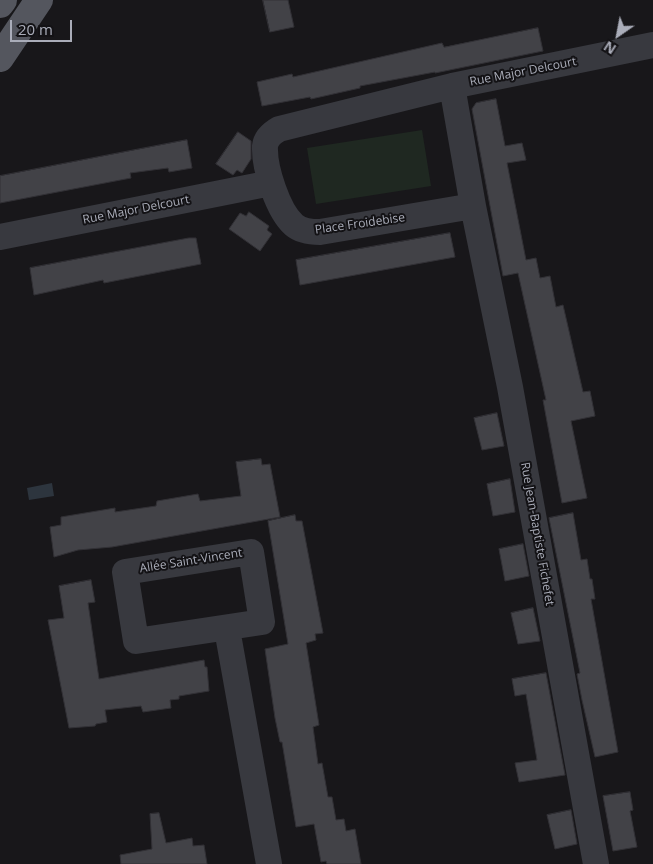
<!DOCTYPE html>
<html>
<head>
<meta charset="utf-8">
<style>
	body { margin:0 }
	#map { position:relative; width:653px; height:864px; overflow:hidden; background:#18171a; font-family:"Open Sans",sans-serif }
	canvas { display:block }
	.north { position:absolute; left:593px; top:10px; width:50px; height:50px; -webkit-text-stroke:4px #131215; paint-order:stroke; rotate:213deg; font-size:14px; font-weight:700; line-height:20px; text-align:center; color:#aaadb9 }
	.north::after { content:''; display:block; margin:auto; width:18px; height:22px; background:#aaadb9; clip-path:polygon(50% 0,100% 100%,50% 72%,0 100%) }
	.scale { position:absolute; left:10px; top:20px; width:62px; height:22px; box-sizing:border-box; border:2px solid #aaadb9; border-top:0; padding-left:6px; font-size:15px; line-height:18px; white-space:nowrap; color:#aaadb9; -webkit-text-stroke:4px #131215; paint-order:stroke }
</style>
</head>
<body>
<div id="map">
<canvas width="653" height="864"></canvas>
<div class="north">N</div>
<div class="scale">20 m</div>
</div>
<script>
const g = document.querySelector('canvas').getContext('2d');
g.lineJoin = 'round';
function paint(path, color) { g.fillStyle = color; g.fill(path, 'evenodd'); }
function stroke(path, color, width, dash) { g.strokeStyle = color; g.lineWidth = width; g.lineCap = dash ? 'butt' : 'round'; g.setLineDash(dash || []); g.stroke(path); }
function write(font, color, halo, rows, align = 'center') {
  g.font = font + ' "Open Sans",sans-serif'; g.lineWidth = 4; g.setLineDash([]); g.textBaseline = 'middle'; g.strokeStyle = halo; g.fillStyle = color; for (const [text, x, y, turn = 0] of rows) {
    g.save(); g.translate(x, y); g.rotate((+turn || 0) * Math.PI / 180); g.textAlign = isNaN(turn) ? turn : align; if (halo) g.strokeText(text, 0, 0); g.fillText(text, 0, 0); g.restore();
  }
}
paint(new Path2D(`
	M 422,130 L 431,186 L 316,204 L 307,148 Z`), '#1f2821');
paint(new Path2D(`
	M 52,483 L 54,496 L 29,500 L 27,488 Z`), '#2d353e');
const building = new Path2D(`
	M 263,0 L 288,0 L 294,27 L 270,32 Z
	M 538,28 L 543,51 L 435,73 L 435,72 L 360,86 L 360,88 L 311,99 L 310,97 L 262,106 L 257,82 L 292,74 L 293,77 L 442,43 L 444,47 Z
	M 496,99 L 505,146 L 522,143 L 526,160 L 507,163 L 526,260 L 536,258 L 540,278 L 550,276 L 556,307 L 563,305 L 583,392 L 590,391 L 595,416 L 571,421 L 587,498 L 562,503 L 543,400 L 546,400 L 518,273 L 503,276 L 472,109 L 476,103 Z
	M 238,132 L 251,141 L 251,159 L 242,173 L 237,170 L 233,175 L 216,164 Z
	M 187,140 L 192,168 L 169,172 L 168,168 L 130,173 L 131,178 L 0,203 L 0,176 Z
	M 249,212 L 269,226 L 267,230 L 272,234 L 260,251 L 229,229 L 240,213 L 246,216 Z
	M 450,233 L 455,257 L 300,285 L 296,260 Z
	M 189,238 L 196,238 L 201,264 L 104,283 L 103,280 L 34,295 L 30,268 Z
	M 497,413 L 504,446 L 482,450 L 474,418 Z
	M 261,459 L 262,465 L 270,464 L 280,517 L 112,547 L 78,550 L 54,557 L 50,527 L 61,525 L 61,517 L 115,508 L 115,512 L 156,506 L 157,501 L 198,494 L 200,501 L 241,496 L 236,462 Z
	M 510,479 L 515,512 L 493,516 L 487,484 Z
	M 573,513 L 581,560 L 587,559 L 590,579 L 592,579 L 595,599 L 591,599 L 618,752 L 595,757 L 582,700 L 577,674 L 580,673 L 549,518 Z
	M 295,515 L 296,521 L 302,521 L 323,633 L 315,634 L 316,640 L 306,643 L 319,725 L 313,727 L 318,764 L 322,763 L 328,797 L 332,797 L 336,820 L 344,819 L 346,831 L 355,829 L 361,864 L 327,864 L 326,861 L 321,862 L 314,824 L 296,827 L 282,742 L 280,742 L 275,718 L 265,649 L 288,644 L 268,521 Z
	M 523,544 L 529,576 L 505,581 L 499,549 Z
	M 91,580 L 95,602 L 88,603 L 99,679 L 204,660 L 205,667 L 207,667 L 209,691 L 179,696 L 179,699 L 170,700 L 171,708 L 143,712 L 141,706 L 105,710 L 107,722 L 96,724 L 95,726 L 69,728 L 48,620 L 64,618 L 59,586 Z
	M 533,608 L 540,641 L 518,644 L 511,613 Z
	M 546,673 L 565,775 L 519,782 L 515,763 L 537,760 L 526,694 L 515,696 L 512,679 Z
	M 630,792 L 633,810 L 630,811 L 637,847 L 613,851 L 603,796 Z
	M 571,810 L 577,844 L 555,849 L 547,815 Z
	M 159,813 L 166,843 L 192,838 L 193,846 L 204,845 L 207,864 L 121,864 L 120,855 L 152,849 L 150,814 Z`);
paint(building, '#424247');
stroke(building, '#323136', 1);
stroke(new Path2D(`
	M 452,86 L 473,206 L 320,232 C 311,232 301,231 294,225 C 278,211 264,168 265,146 C 266,138 272,133 279,129 L 452,86 L 653,45
	M 473,206 L 510,387 L 596,864
	M 0,237 L 271,183
	M 251,552 L 262,622 L 136,641 L 125,572 Z
	M 227,629 L 269,864`), '#38393f', 26);
stroke(new Path2D(`
	M 0,4 L 3,0
	M 0,58 L 39,0`), '#54565e', 28);
write('12px', '#aaadb9', '#131215', [
	["Rue Major Delcourt",523,72,-11],
	["Rue Major Delcourt",136,210,-11],
	["Place Froidebise",360,224,-8],
	["Rue Jean-Baptiste Fichefet",537,534,80],
	["Allée Saint-Vincent",191,561,-9]
]);
</script>
</body>
</html>
